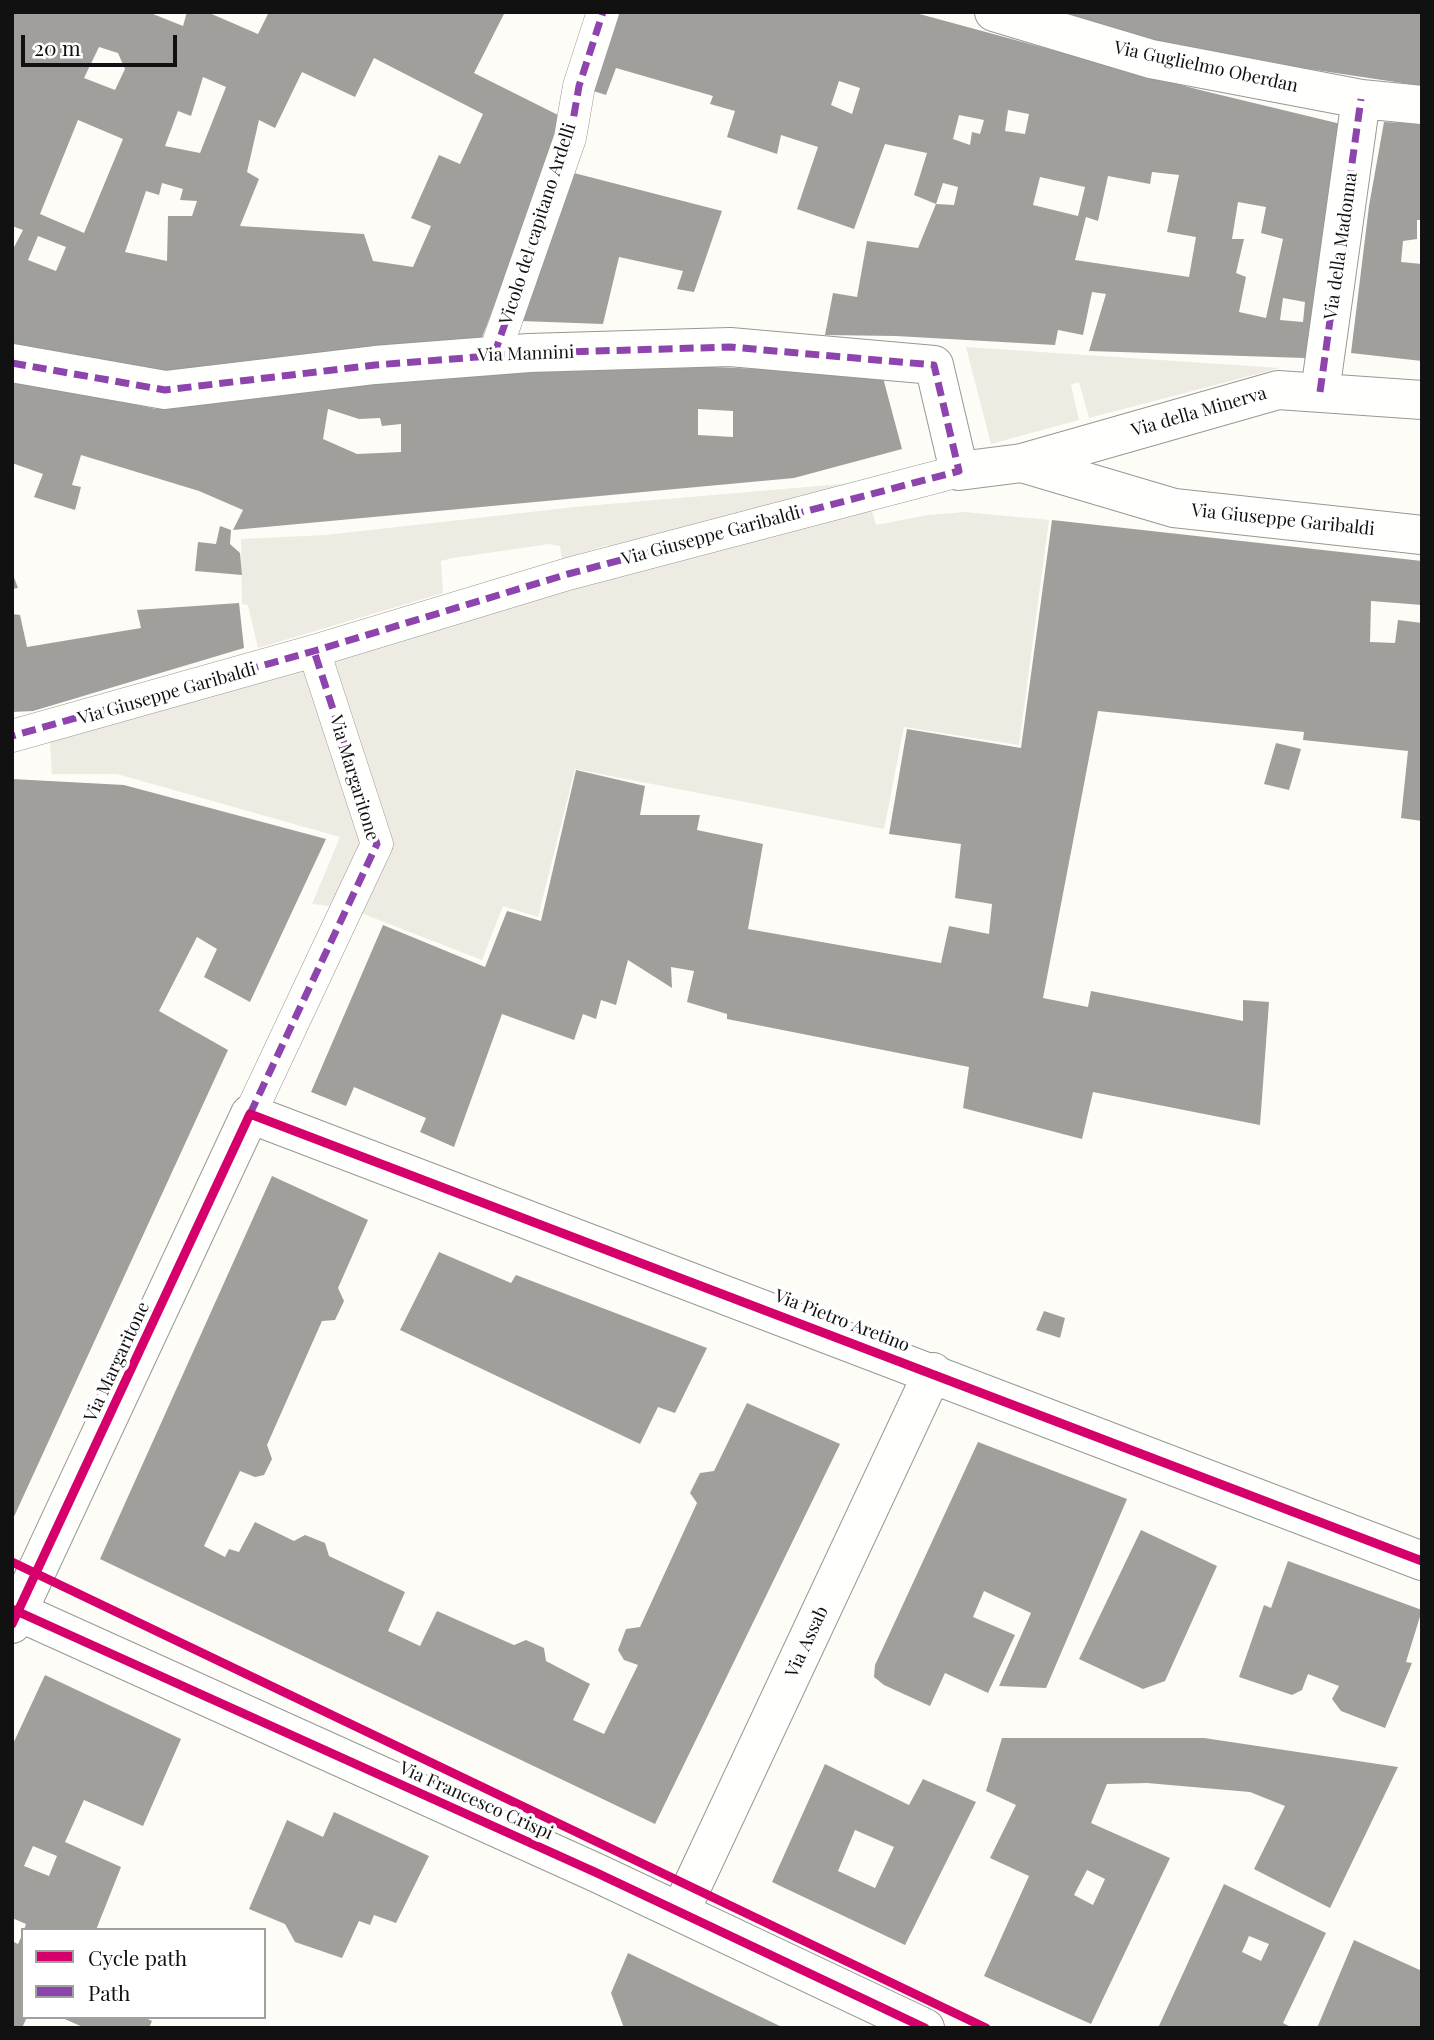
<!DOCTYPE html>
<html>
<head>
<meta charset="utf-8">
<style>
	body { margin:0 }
	#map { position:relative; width:1434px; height:2040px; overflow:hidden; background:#fdfcf7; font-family:"Playfair Display",serif }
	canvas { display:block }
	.frame { position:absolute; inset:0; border:14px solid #111; pointer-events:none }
	.legend { position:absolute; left:21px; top:1928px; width:245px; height:91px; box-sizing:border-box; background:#fff; border:2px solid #a0a0a0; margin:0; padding:9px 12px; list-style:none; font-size:21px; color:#111 }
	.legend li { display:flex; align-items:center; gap:14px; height:35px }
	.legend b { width:35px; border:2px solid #a0a0a0 }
	.scale { position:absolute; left:21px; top:35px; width:156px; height:32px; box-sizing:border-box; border:4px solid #111; border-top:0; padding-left:9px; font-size:21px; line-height:24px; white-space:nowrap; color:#111; -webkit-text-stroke:5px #fff; paint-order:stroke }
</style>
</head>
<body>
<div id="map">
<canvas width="1434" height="2040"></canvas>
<div class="frame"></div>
<ul class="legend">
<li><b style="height:9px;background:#d6006c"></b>Cycle path</li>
<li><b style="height:9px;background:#8e44ad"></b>Path</li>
</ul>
<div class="scale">20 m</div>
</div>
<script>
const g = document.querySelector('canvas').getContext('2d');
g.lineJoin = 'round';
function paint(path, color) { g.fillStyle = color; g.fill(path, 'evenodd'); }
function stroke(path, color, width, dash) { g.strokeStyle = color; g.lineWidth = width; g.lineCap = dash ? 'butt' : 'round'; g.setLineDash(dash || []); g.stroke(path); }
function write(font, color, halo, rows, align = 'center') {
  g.font = font + ' "Playfair Display",serif'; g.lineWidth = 7; g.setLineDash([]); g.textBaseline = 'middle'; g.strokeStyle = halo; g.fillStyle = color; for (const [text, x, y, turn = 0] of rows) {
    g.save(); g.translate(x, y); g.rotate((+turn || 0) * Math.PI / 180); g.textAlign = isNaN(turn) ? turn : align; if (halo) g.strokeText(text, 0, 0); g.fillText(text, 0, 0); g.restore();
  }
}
paint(new Path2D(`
	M 966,347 L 1280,368 L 1089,418 L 1079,382 L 1071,385 L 1079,420 L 991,444 Z
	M 864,482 L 876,525 L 928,515 L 965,512 L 1049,520 L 1019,745 L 904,727 L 884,829 L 575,769 L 538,917 L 503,906 L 482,960 L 348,908 L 312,904 L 340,837 L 117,774 L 52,774 L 49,727 L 610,548 L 608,545 L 562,559 L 560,546 L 549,544 L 453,558 L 441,561 L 443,593 L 258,648 L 248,605 L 242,604 L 241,539 L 326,535 L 575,507 Z`), '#edebe2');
paint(new Path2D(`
	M 12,12 L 148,12 L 183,26 L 187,12 L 207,12 L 258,34 L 269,12 L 505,12 L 474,73 L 566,119 L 481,340 L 128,374 L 12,347 L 12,251 L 23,230 L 12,226 ZM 99,47 L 118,53 L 125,69 L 115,90 L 84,78 ZM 374,58 L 483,114 L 460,164 L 439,155 L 411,218 L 431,226 L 413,267 L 373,261 L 364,234 L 240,226 L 259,179 L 247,172 L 259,120 L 275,128 L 302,72 L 355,97 ZM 203,77 L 226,87 L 200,153 L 165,146 L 178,111 L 191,116 ZM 78,120 L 123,139 L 84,233 L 40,214 ZM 162,183 L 183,189 L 180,200 L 197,201 L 192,216 L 168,216 L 167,261 L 125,252 L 146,191 L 159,195 ZM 38,236 L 66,247 L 56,271 L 28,260 Z
	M 613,12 L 912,12 L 1200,90 L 1345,125 L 1329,246 L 1305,358 L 1089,351 L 1106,294 L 1092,292 L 1083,335 L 1058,330 L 1055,345 L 896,336 L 825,335 L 833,293 L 857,297 L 867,241 L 918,248 L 936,204 L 914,195 L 927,153 L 885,144 L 854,229 L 797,209 L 818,147 L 781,135 L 777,154 L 727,137 L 735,111 L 710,104 L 713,96 L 616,68 L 606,95 L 590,90 ZM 839,81 L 860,88 L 852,114 L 831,105 ZM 1008,110 L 1029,114 L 1025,134 L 1005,131 ZM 959,115 L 984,120 L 980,134 L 972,132 L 970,145 L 953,139 ZM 1152,172 L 1179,175 L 1167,232 L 1196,237 L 1189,277 L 1075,260 L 1086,217 L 1098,221 L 1108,176 L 1150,184 ZM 1040,177 L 1085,187 L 1078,216 L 1033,205 ZM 943,183 L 958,187 L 954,205 L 936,204 ZM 1238,202 L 1266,207 L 1261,233 L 1283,239 L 1266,318 L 1239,312 L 1246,277 L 1236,273 L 1244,239 L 1232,239 ZM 1283,298 L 1305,302 L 1303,322 L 1280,320 Z
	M 1047,12 L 1422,12 L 1422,86 L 1183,50 Z
	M 1384,122 L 1422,124 L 1422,220 L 1417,220 L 1417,239 L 1403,241 L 1401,262 L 1422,264 L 1422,361 L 1351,353 L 1369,206 Z
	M 570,172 L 722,211 L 694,292 L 677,289 L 683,271 L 619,257 L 603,324 L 521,321 Z
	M 688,366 L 882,374 L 902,449 L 794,478 L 233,530 L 243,510 L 199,491 L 81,455 L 72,485 L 81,487 L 75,510 L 34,497 L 43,474 L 12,463 L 12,378 L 156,409 L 288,394 L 378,376 ZM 328,409 L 359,419 L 380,418 L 382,426 L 401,424 L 401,452 L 357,454 L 323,439 ZM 698,409 L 733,411 L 733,437 L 698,435 Z
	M 1052,520 L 1422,561 L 1422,605 L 1371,601 L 1370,642 L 1395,643 L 1398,620 L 1422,623 L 1422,821 L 1401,818 L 1408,751 L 1303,740 L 1304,732 L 1098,711 L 1043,998 L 1088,1007 L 1091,991 L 1243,1021 L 1243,1000 L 1269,1002 L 1260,1125 L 1093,1092 L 1082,1139 L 963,1108 L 969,1067 L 727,1019 L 727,1014 L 687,1002 L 694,971 L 671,967 L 672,988 L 628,960 L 616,1005 L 601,1000 L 596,1019 L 583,1014 L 574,1040 L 502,1014 L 454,1147 L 420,1132 L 426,1118 L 354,1087 L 346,1106 L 311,1092 L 383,925 L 485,967 L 507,911 L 541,921 L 576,770 L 645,786 L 640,815 L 700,815 L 697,830 L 763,844 L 748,929 L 941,963 L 949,926 L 989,934 L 992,904 L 955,898 L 961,844 L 889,834 L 907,729 L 1021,748 Z
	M 220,526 L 231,530 L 230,544 L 240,553 L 242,575 L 195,571 L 198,542 L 216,544 Z
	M 12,572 L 18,588 L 12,589 Z
	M 239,603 L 244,648 L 33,711 L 12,712 L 12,614 L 20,615 L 27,647 L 141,628 L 137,610 Z
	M 1276,743 L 1301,749 L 1289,790 L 1264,784 Z
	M 12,779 L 124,785 L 326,839 L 250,1002 L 204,977 L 217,949 L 197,937 L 159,1011 L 228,1050 L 12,1521 Z
	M 272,1176 L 368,1220 L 338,1288 L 344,1301 L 335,1320 L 322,1321 L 267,1445 L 272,1459 L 264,1475 L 255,1477 L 240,1471 L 204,1546 L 225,1557 L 229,1549 L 239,1552 L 255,1522 L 294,1541 L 305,1535 L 325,1543 L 329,1556 L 405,1592 L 388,1631 L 420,1646 L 437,1611 L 514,1645 L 526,1640 L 544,1648 L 546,1661 L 590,1684 L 573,1720 L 604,1734 L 638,1665 L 624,1660 L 618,1650 L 626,1629 L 640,1627 L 697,1503 L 690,1493 L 700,1473 L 714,1471 L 747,1403 L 840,1444 L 655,1824 L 100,1559 Z
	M 439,1252 L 511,1283 L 516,1275 L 707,1348 L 675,1413 L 658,1407 L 640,1444 L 400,1330 Z
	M 1044,1311 L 1065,1318 L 1060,1338 L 1036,1330 Z
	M 978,1442 L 1127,1499 L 1046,1688 L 999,1686 L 1031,1613 L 984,1591 L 973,1617 L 1015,1635 L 988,1693 L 945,1673 L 930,1706 L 884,1685 L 874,1677 L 875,1665 Z
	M 1141,1530 L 1217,1566 L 1165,1681 L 1143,1689 L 1079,1659 Z
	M 1288,1561 L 1422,1610 L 1406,1662 L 1412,1663 L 1385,1728 L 1341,1711 L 1332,1699 L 1339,1686 L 1308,1674 L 1302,1690 L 1292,1695 L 1239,1677 L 1264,1605 L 1271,1608 Z
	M 45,1675 L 181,1739 L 143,1826 L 84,1800 L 65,1842 L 121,1867 L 96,1930 L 24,1930 L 26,1924 L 12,1918 L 12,1746 ZM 33,1846 L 57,1856 L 49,1876 L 24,1866 Z
	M 1002,1738 L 1204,1738 L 1398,1767 L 1330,1908 L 1254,1869 L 1285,1806 L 1250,1792 L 1147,1783 L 1107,1784 L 1091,1823 L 1170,1858 L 1091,2024 L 984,1976 L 1029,1876 L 990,1858 L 1016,1805 L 986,1791 ZM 1087,1870 L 1105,1879 L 1093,1905 L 1074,1895 Z
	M 825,1764 L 909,1805 L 923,1779 L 976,1802 L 905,1945 L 772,1882 ZM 855,1830 L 894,1847 L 875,1888 L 838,1871 Z
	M 334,1812 L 429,1856 L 396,1923 L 374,1915 L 370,1925 L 359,1921 L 342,1958 L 295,1942 L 285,1924 L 249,1909 L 287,1820 L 323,1837 Z
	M 1224,1884 L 1326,1933 L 1283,2023 L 1293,2028 L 1158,2028 ZM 1249,1936 L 1269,1944 L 1261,1961 L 1242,1952 Z
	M 23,1933 L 23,2017 L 27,2017 L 22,2028 L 12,2028 L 12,1941 L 18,1944 Z
	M 1354,1940 L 1422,1971 L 1422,2028 L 1317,2028 Z
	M 628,1953 L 784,2028 L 624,2028 L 611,1993 Z
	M 60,2017 L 143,2017 L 152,2021 L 149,2028 L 85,2028 Z`), '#a19f9c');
const pedestrian = new Path2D(`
	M 494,355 L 570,138 L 579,86 L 603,12
	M 12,736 L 314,651 L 568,574 L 959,471
	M 250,1114 L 377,844 L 314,651`);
const minor = new Path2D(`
	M 994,12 L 1151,59 L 1361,99 L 1422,105
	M 12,363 L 165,390 L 375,365 L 529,353 L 730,347 L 934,365 L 959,471 L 1022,463 L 1174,508 L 1422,535
	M 1320,392 L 1361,99
	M 1022,463 L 1278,390 L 1422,400
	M 12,1609 L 597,1873 L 925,2028
	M 12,1624 L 250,1114 L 1422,1561
	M 680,1912 L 933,1372`);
stroke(pedestrian, '#979795', 33);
stroke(minor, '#979795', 40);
stroke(pedestrian, '#fffffe', 32);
stroke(minor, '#fffffe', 38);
stroke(new Path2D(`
	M 494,355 L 570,138 L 579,86 L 603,12
	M 12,363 L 165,390 L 375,365 L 529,353 L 730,347 L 934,365 L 959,471 L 568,574 L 314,651 L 12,736
	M 1320,392 L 1361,99
	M 250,1114 L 377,844 L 314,651`), '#8e44ad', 7, [14, 7]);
stroke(new Path2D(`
	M 12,1562 L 986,2028
	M 12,1609 L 597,1873 L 925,2028
	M 12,1624 L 250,1114 L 1422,1561`), '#d6006c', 9);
write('18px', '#111', '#fff', [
	["Via Guglielmo Oberdan",1206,67,12],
	["Vicolo del capitano Ardelli",538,224,-72],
	["Via della Madonna",1341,246,-82],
	["Via Mannini",526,354,-2],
	["Via della Minerva",1199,412,-16],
	["Via Giuseppe Garibaldi",1283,520,6],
	["Via Giuseppe Garibaldi",711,536,-15],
	["Via Giuseppe Garibaldi",167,694,-16],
	["Via Margaritone",354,778,73],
	["Via Pietro Aretino",842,1321,21],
	["Via Margaritone",117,1362,-65],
	["Via Assab",807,1642,-65],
	["Via Francesco Crispi",476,1801,24]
]);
</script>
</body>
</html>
